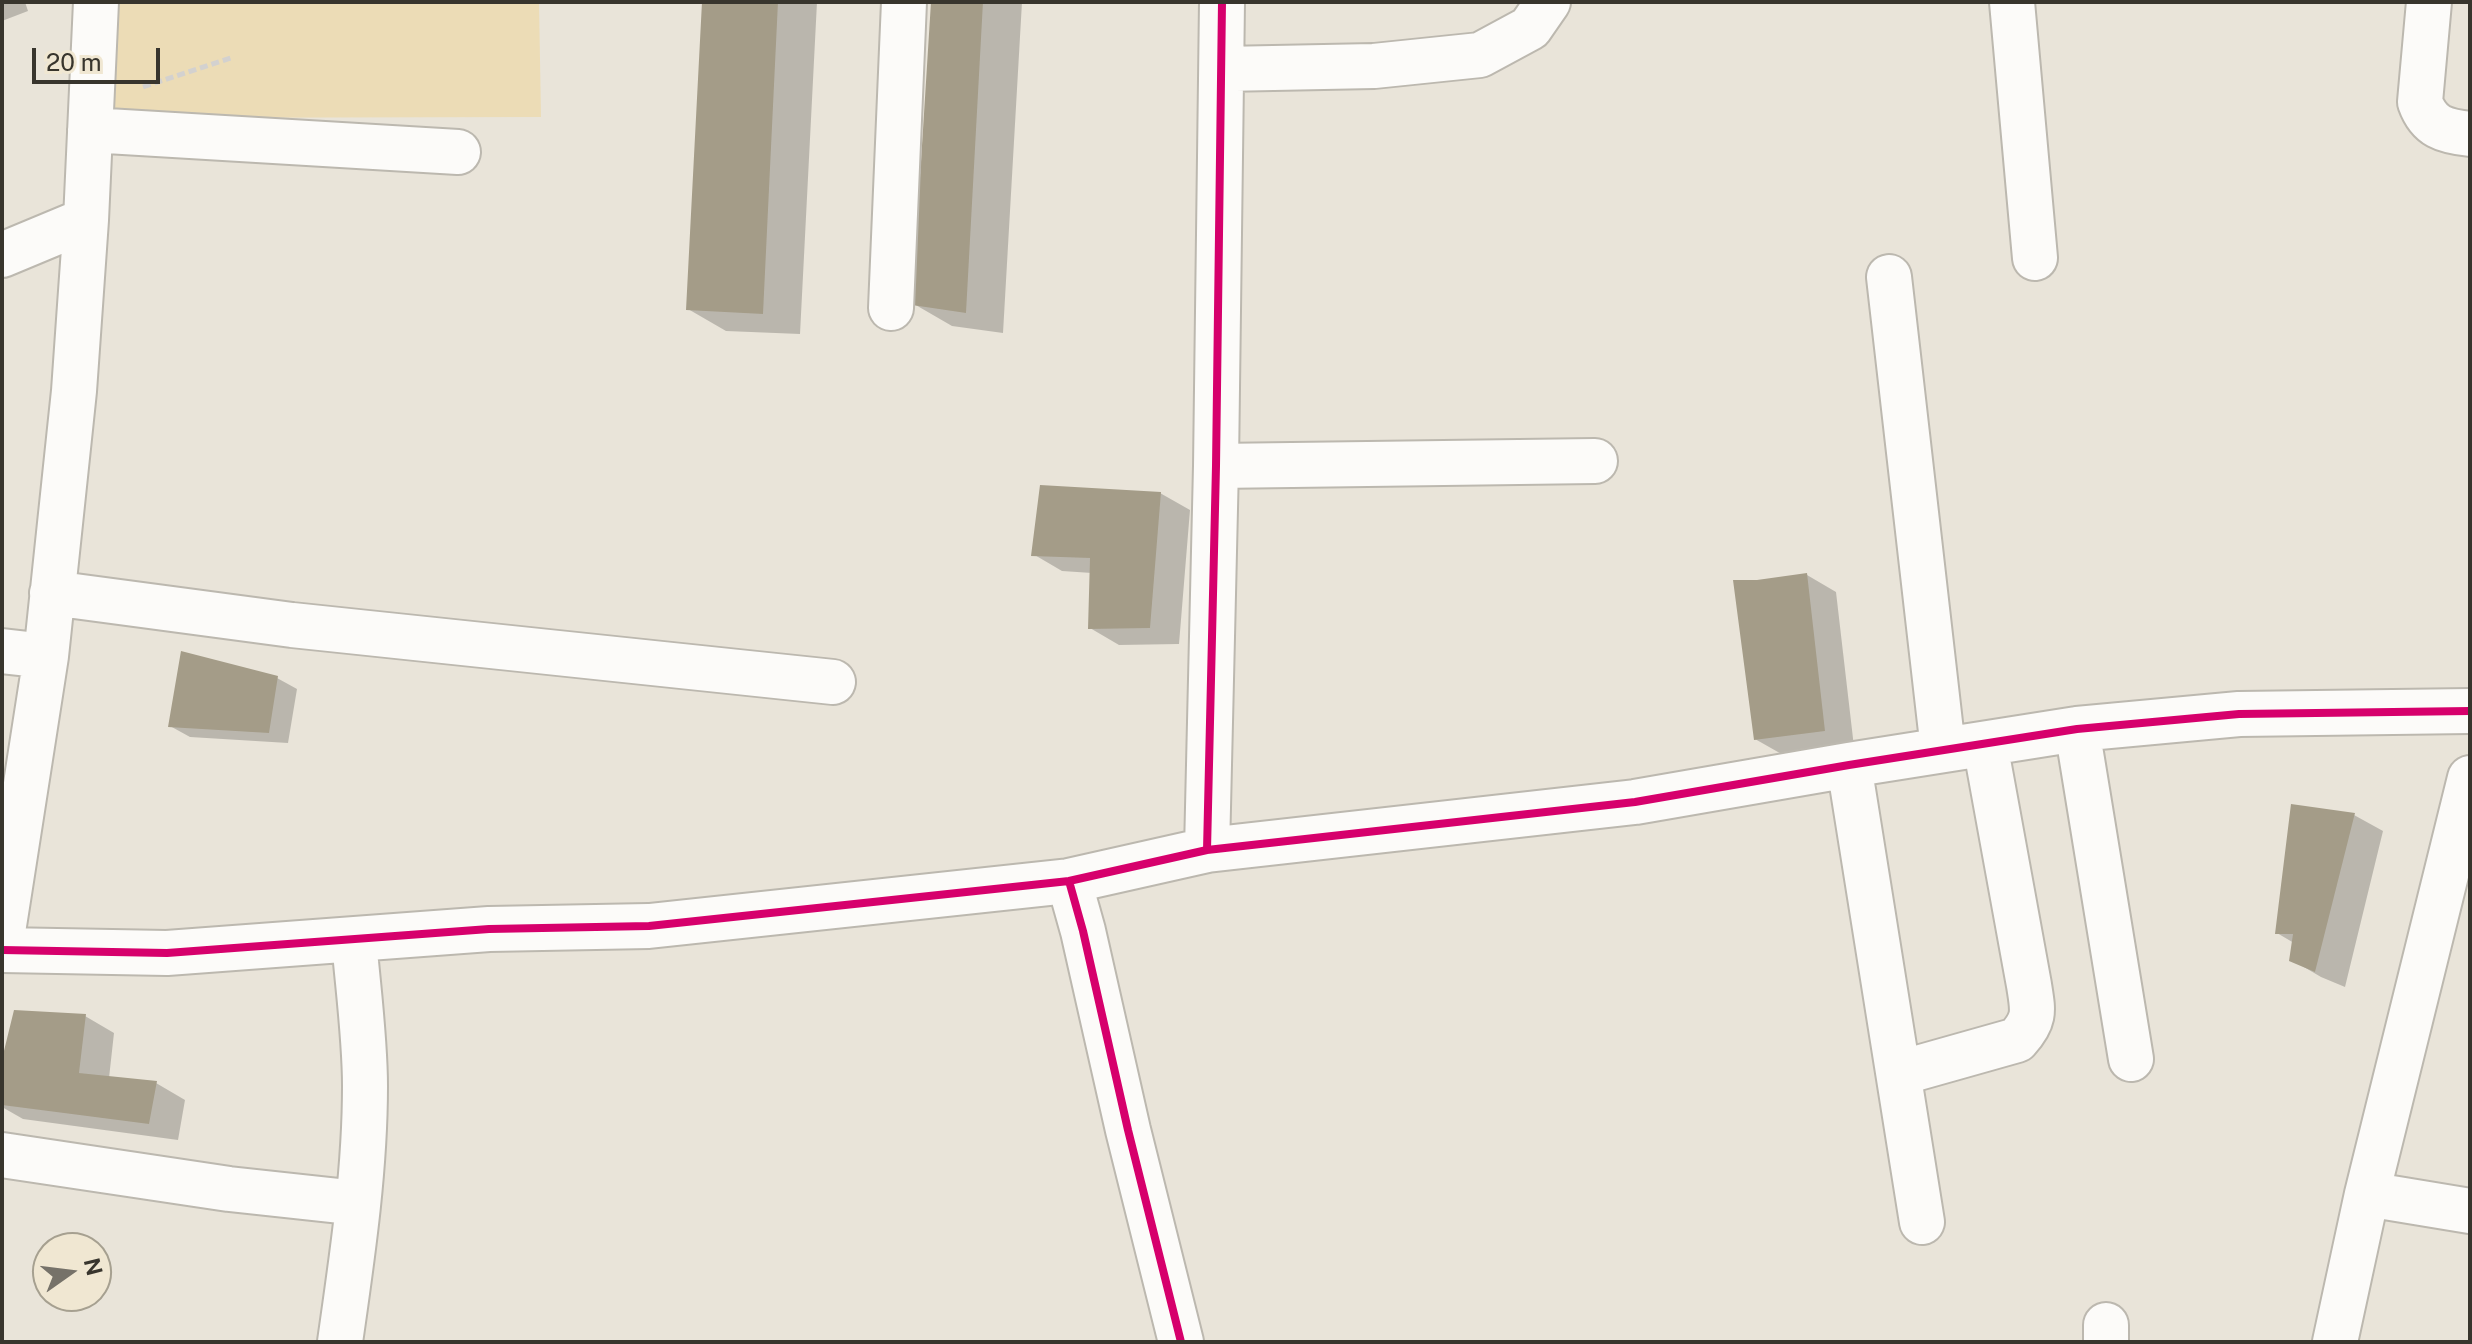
<!DOCTYPE html>
<html>
<head>
<meta charset="utf-8">
<style>
	body { margin:0 }
	#map { position:relative; width:2472px; height:1344px; overflow:hidden; background:#e9e4d9; font-family:"Public Sans",sans-serif }
	canvas { display:block }
	.frame { position:absolute; inset:0; border:4px solid #38352d; pointer-events:none }
	.north { position:absolute; left:32px; top:1232px; width:80px; height:80px; box-sizing:border-box; background:#f0e7d2; border:2px solid #a6a090; border-radius:50%; rotate:76deg; font-size:22px; font-weight:700; line-height:32px; text-align:center; color:#38352d }
	.north::after { content:''; display:block; margin:auto; width:28px; height:36px; background:#767269; clip-path:polygon(50% 0,100% 100%,50% 72%,0 100%) }
	.scale { position:absolute; left:32px; top:48px; width:128px; height:36px; box-sizing:border-box; border:4px solid #38352d; border-top:0; padding-left:10px; font-size:24px; line-height:28px; white-space:nowrap; color:#38352d; -webkit-text-stroke:6px #f0e7d2; paint-order:stroke }
</style>
</head>
<body>
<div id="map">
<canvas width="2472" height="1344"></canvas>
<div class="frame"></div>
<div class="north">N</div>
<div class="scale">20 m</div>
</div>
<script>
const g = document.querySelector('canvas').getContext('2d');
g.lineJoin = 'round';
function paint(path, color) { g.fillStyle = color; g.fill(path, 'evenodd'); }
function stroke(path, color, width, dash) { g.strokeStyle = color; g.lineWidth = width; g.lineCap = dash ? 'butt' : 'round'; g.setLineDash(dash || []); g.stroke(path); }
paint(new Path2D(`
	M 113,2 L 539,2 L 541,117 L 109,118 Z`), '#ecdcb6');
paint(new Path2D(`
	M 2,2 L 25,2 L 28,11 L 2,21 Z
	M 704,2 L 817,2 L 800,334 L 726,331 L 688,309 Z
	M 933,2 L 1022,2 L 1003,333 L 952,326 L 914,304 Z
	M 1160,493 L 1190,510 L 1179,644 L 1119,645 L 1090,628 L 1092,573 L 1062,571 L 1033,554 Z
	M 1807,575 L 1836,592 L 1854,747 L 1785,756 L 1755,739 L 1757,582 Z
	M 277,678 L 297,689 L 288,743 L 190,737 L 170,726 Z
	M 2354,815 L 2383,831 L 2345,987 L 2321,977 L 2292,960 L 2294,943 L 2277,933 Z
	M 85,1016 L 114,1033 L 109,1078 L 156,1083 L 185,1100 L 178,1140 L 23,1119 L 2,1107 L 2,1068 Z`), '#0003');
paint(new Path2D(`
	M 702,2 L 778,2 L 763,314 L 686,310 Z
	M 931,2 L 983,2 L 966,313 L 912,305 Z
	M 1040,485 L 1161,492 L 1150,628 L 1088,629 L 1090,558 L 1031,556 Z
	M 1807,573 L 1825,731 L 1754,740 L 1733,580 L 1757,580 Z
	M 181,651 L 278,676 L 269,733 L 168,727 Z
	M 2291,804 L 2355,813 L 2315,972 L 2289,961 L 2293,934 L 2275,934 Z
	M 14,1010 L 86,1014 L 79,1073 L 157,1081 L 149,1124 L 2,1105 L 2,1059 Z`), '#a49c88');
const minor = new Path2D(`
	M 2012,2 L 2035,258
	M 2429,2 L 2420,102 C 2429,127 2444,131 2470,134
	M 1223,69 L 1374,66 L 1480,55 L 1530,28 L 1548,2
	M 90,130 L 458,152
	M 2,255 L 86,220
	M 1889,277 L 1943,749
	M 891,308 L 904,2
	M 1216,466 L 1595,461
	M 52,593 L 292,625 L 833,682
	M 2,651 L 46,656
	M 2077,729 L 2131,1059
	M 1849,765 L 1922,1222
	M 1207,850 L 1635,802 L 1849,765 L 2077,729 L 2239,714 L 2470,711
	M 2,938 L 46,656 L 74,391 L 86,220 L 96,2
	M 2,950 L 167,953 L 489,929 L 649,926 L 1069,881
	M 1900,1073 L 2017,1040 C 2036,1019 2033,1011 2029,985 L 1985,744
	M 2,1155 L 229,1189 L 358,1203
	M 2367,1194 L 2470,1211
	M 340,1342 C 352,1258 365,1172 365,1086 C 365,1038 358,988 354,940
	M 1181,1342 L 1128,1130 L 1083,931 L 1069,881 L 1207,850 L 1216,466 L 1222,2
	M 2106,1342 L 2106,1325
	M 2335,1342 L 2367,1194 L 2470,778`);
stroke(minor, '#bcb8af', 48);
stroke(new Path2D(`
	M 143,87 L 234,57`), '#d3d1cf', 5, [8, 4]);
stroke(minor, '#fcfbf9', 44);
stroke(new Path2D(`
	M 1207,850 L 1635,802 L 1849,765 L 2077,729 L 2239,714 L 2470,711
	M 2,950 L 167,953 L 489,929 L 649,926 L 1069,881
	M 1181,1342 L 1128,1130 L 1083,931 L 1069,881 L 1207,850 L 1216,466 L 1222,2`), '#d6006c', 8);
</script>
</body>
</html>
